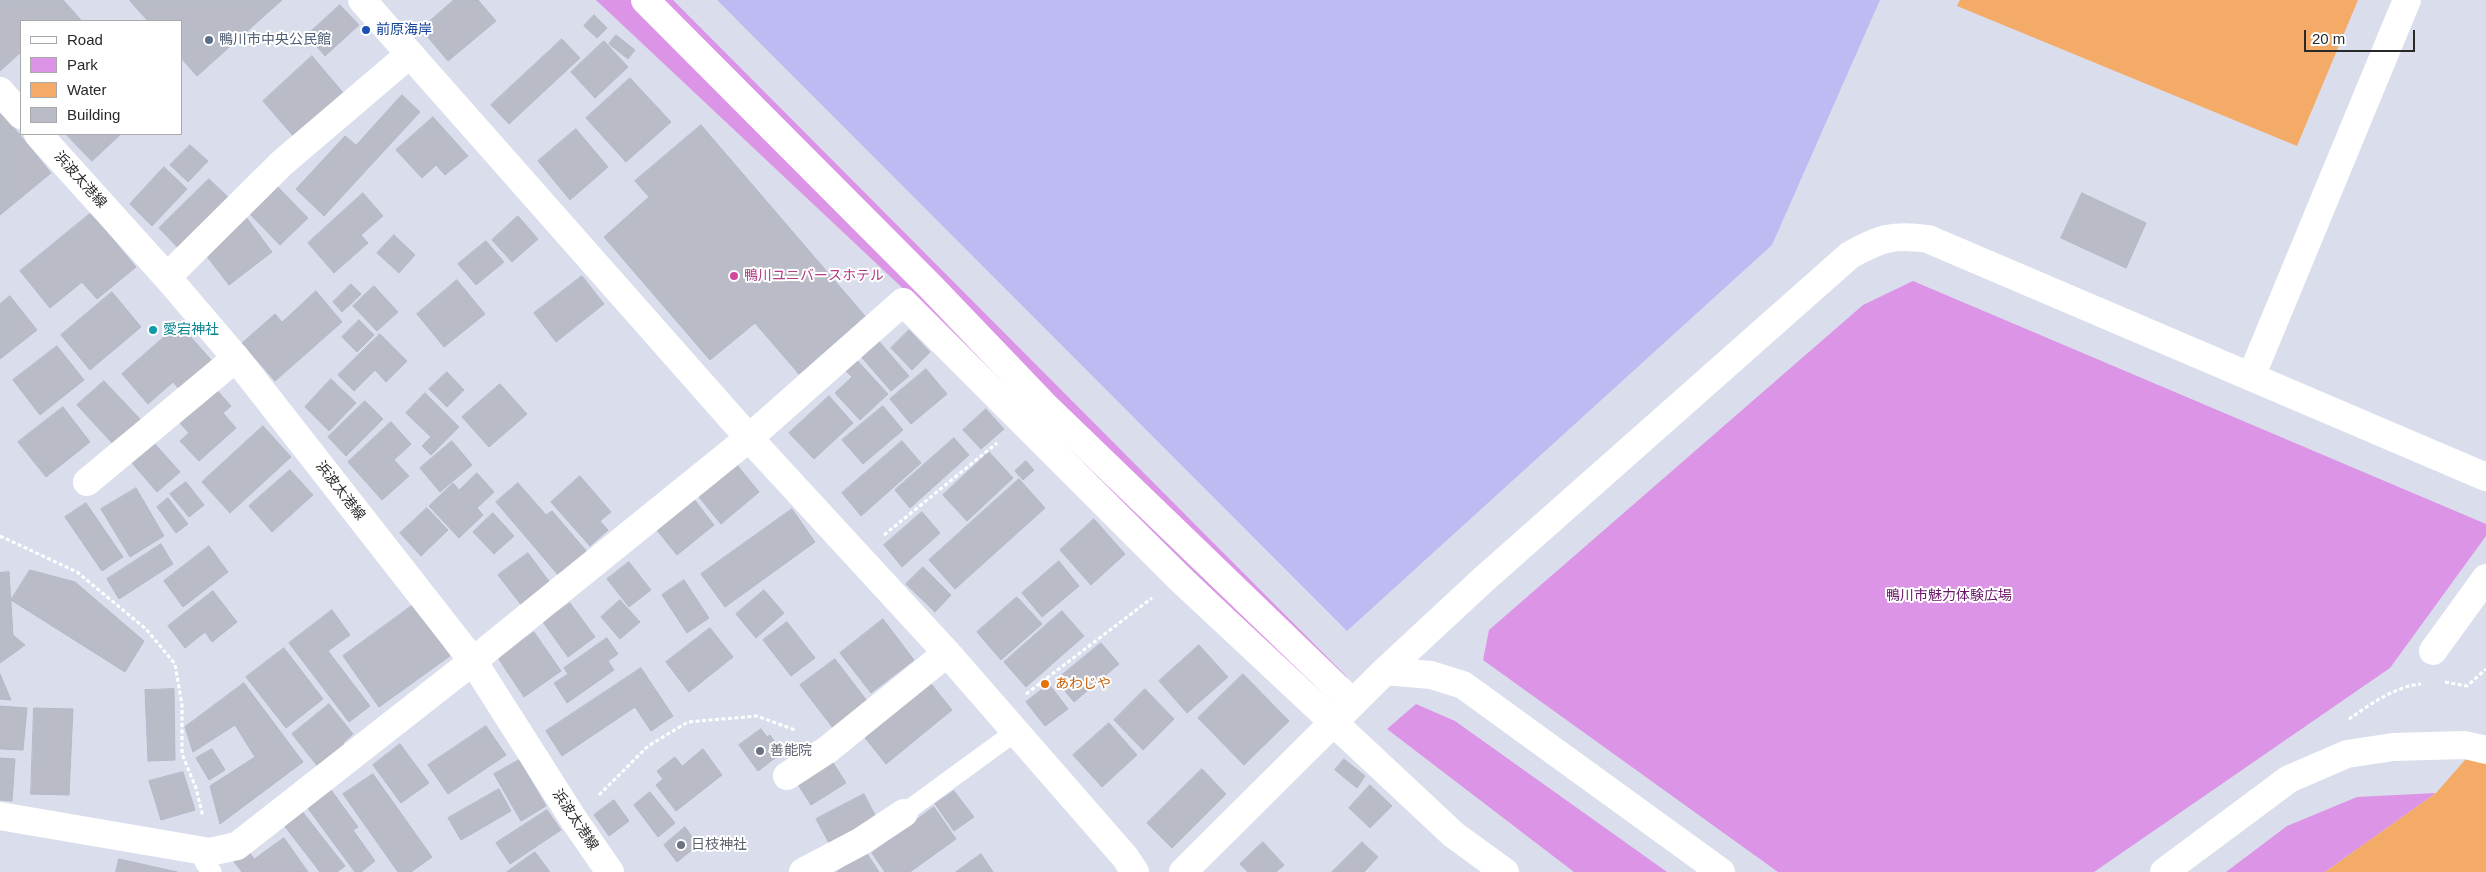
<!DOCTYPE html>
<html>
<head>
<meta charset="utf-8">
<style>
	body { margin:0 }
	#map { position:relative; width:2486px; height:872px; overflow:hidden; background:#dadeec; font-family:Helvetica,sans-serif }
	canvas { display:block }
	.legend { position:absolute; left:20px; top:20px; width:162px; height:115px; box-sizing:border-box; background:#fff; border:1px solid #a9a9a9; margin:0; padding:6px 9px; list-style:none; font-size:15px; color:#292929 }
	.legend li { display:flex; align-items:center; gap:10px; height:25px }
	.legend b { width:25px; border:1px solid #a9a9a9 }
	.scale { position:absolute; left:2304px; top:30px; width:111px; height:22px; box-sizing:border-box; border:2px solid #292929; border-top:0; padding-left:6px; font-size:15px; line-height:18px; white-space:nowrap; color:#292929; -webkit-text-stroke:4px #fff; paint-order:stroke }
</style>
</head>
<body>
<div id="map">
<canvas width="2486" height="872"></canvas>
<ul class="legend">
<li><b style="height:6px;background:#fff"></b>Road</li>
<li><b style="height:14px;background:#db94e6"></b>Park</li>
<li><b style="height:14px;background:#f4ab68"></b>Water</li>
<li><b style="height:14px;background:#b9bcc7"></b>Building</li>
</ul>
<div class="scale">20 m</div>
</div>
<script>
const g = document.querySelector('canvas').getContext('2d');
g.lineJoin = 'round';
function paint(path, color) { g.fillStyle = color; g.fill(path, 'evenodd'); }
function stroke(path, color, width, dash) { g.strokeStyle = color; g.lineWidth = width; g.lineCap = dash ? 'butt' : 'round'; g.setLineDash(dash || []); g.stroke(path); }
function write(font, color, halo, rows, align = 'center') {
  g.font = font + ' Helvetica,"Noto Sans JP",sans-serif'; g.lineWidth = 4; g.setLineDash([]); g.textBaseline = 'middle'; g.strokeStyle = halo; g.fillStyle = color; for (const [text, x, y, turn = 0] of rows) {
    g.save(); g.translate(x, y); g.rotate((+turn || 0) * Math.PI / 180); g.textAlign = isNaN(turn) ? turn : align; if (halo) g.strokeText(text, 0, 0); g.fillText(text, 0, 0); g.restore();
  }
}
paint(new Path2D(`
	M 596,0 L 673,0 L 1347,677 L 1318,693 L 911,296 Z
	M 1913,281 L 2486,524 L 2486,536 L 2390,668 L 2094,872 L 1778,872 L 1483,660 L 1489,630 L 1863,305 Z
	M 1416,704 L 1455,721 L 1667,872 L 1574,872 L 1387,729 Z
	M 2436,793 L 2325,872 L 2226,872 L 2287,826 L 2357,797 Z`), '#db94e6');
paint(new Path2D(`
	M 717,0 L 1880,0 L 1772,245 L 1347,631 Z`), '#bebbf3');
paint(new Path2D(`
	M 1960,0 L 2358,0 L 2297,146 L 1957,6 Z
	M 2486,736 L 2486,872 L 2325,872 L 2436,793 Z`), '#f4ab68');
const building = new Path2D(`
	M 0,0 L 63,0 L 82,21 L 21,21 L 21,52 L 0,71 Z
	M 132,0 L 282,0 L 197,76 L 181,58 L 181,21 L 148,21 L 130,1 Z
	M 454,0 L 478,0 L 496,21 L 448,61 L 421,29 Z
	M 340,5 L 359,25 L 325,56 L 307,35 Z
	M 594,15 L 607,28 L 597,38 L 584,26 Z
	M 616,35 L 635,50 L 628,59 L 609,44 Z
	M 562,39 L 580,58 L 509,124 L 491,105 Z
	M 604,41 L 628,67 L 595,98 L 571,72 Z
	M 312,56 L 350,101 L 301,145 L 263,101 Z
	M 630,78 L 671,122 L 626,162 L 586,118 Z
	M 402,95 L 420,112 L 324,216 L 296,189 L 345,136 L 356,145 Z
	M 2,113 L 51,173 L 0,215 L 0,115 Z
	M 433,117 L 468,156 L 445,175 L 436,165 L 422,178 L 396,150 Z
	M 701,125 L 865,316 L 799,374 L 755,323 L 710,360 L 604,237 L 649,197 L 635,181 Z
	M 576,129 L 608,167 L 570,200 L 538,161 Z
	M 66,134 L 121,134 L 92,161 Z
	M 190,145 L 208,161 L 188,182 L 170,165 Z
	M 164,167 L 187,189 L 152,226 L 130,204 Z
	M 209,179 L 232,201 L 181,251 L 159,228 Z
	M 271,180 L 308,218 L 280,245 L 243,207 Z
	M 363,193 L 383,216 L 361,235 L 368,243 L 334,273 L 308,243 Z
	M 2082,193 L 2146,223 L 2126,268 L 2061,238 Z
	M 91,213 L 136,267 L 97,299 L 82,282 L 50,308 L 20,271 Z
	M 518,216 L 538,239 L 512,262 L 492,240 Z
	M 246,217 L 272,252 L 229,285 L 202,250 Z
	M 394,235 L 415,255 L 399,273 L 377,253 Z
	M 486,241 L 504,262 L 476,285 L 458,264 Z
	M 582,276 L 604,304 L 556,342 L 534,313 Z
	M 457,280 L 485,314 L 444,347 L 417,314 Z
	M 351,284 L 361,294 L 342,312 L 333,302 Z
	M 374,286 L 398,312 L 377,331 L 353,306 Z
	M 316,291 L 342,322 L 275,381 L 242,343 L 275,314 L 282,322 Z
	M 112,292 L 141,327 L 90,370 L 61,335 Z
	M 10,296 L 37,330 L 0,359 L 0,304 Z
	M 359,320 L 374,335 L 357,352 L 342,337 Z
	M 179,324 L 213,362 L 180,390 L 173,382 L 148,404 L 122,374 Z
	M 909,330 L 930,352 L 912,370 L 891,348 Z
	M 380,334 L 407,361 L 386,382 L 375,370 L 354,391 L 338,375 Z
	M 876,338 L 909,376 L 891,391 L 858,353 Z
	M 57,346 L 84,380 L 40,415 L 13,380 Z
	M 853,356 L 888,394 L 860,420 L 835,393 L 852,377 L 842,367 Z
	M 926,369 L 947,394 L 911,424 L 890,399 Z
	M 447,372 L 464,390 L 447,407 L 429,389 Z
	M 331,379 L 356,403 L 329,431 L 305,407 Z
	M 104,381 L 141,420 L 114,445 L 77,405 Z
	M 500,384 L 527,414 L 489,447 L 462,417 Z
	M 215,388 L 231,406 L 223,413 L 236,428 L 199,461 L 180,441 L 189,433 L 178,421 Z
	M 425,393 L 459,427 L 431,455 L 422,446 L 431,437 L 406,413 Z
	M 829,396 L 853,423 L 814,459 L 789,433 Z
	M 365,401 L 383,419 L 346,456 L 328,437 Z
	M 883,406 L 903,430 L 863,464 L 842,440 Z
	M 63,407 L 90,442 L 46,477 L 18,442 Z
	M 986,409 L 1004,429 L 981,449 L 963,430 Z
	M 391,422 L 411,444 L 394,460 L 409,476 L 382,500 L 348,462 Z
	M 263,426 L 291,457 L 230,513 L 202,482 Z
	M 954,438 L 969,455 L 910,508 L 895,490 Z
	M 452,441 L 472,465 L 440,492 L 420,468 Z
	M 902,441 L 921,463 L 861,516 L 842,493 Z
	M 155,444 L 180,472 L 157,492 L 132,463 Z
	M 989,452 L 1013,478 L 967,521 L 943,495 Z
	M 1026,461 L 1034,470 L 1023,480 L 1015,471 Z
	M 737,465 L 759,492 L 721,524 L 699,497 Z
	M 290,470 L 313,495 L 272,532 L 249,506 Z
	M 477,473 L 494,492 L 477,508 L 483,515 L 459,538 L 429,506 L 453,483 L 459,490 Z
	M 580,476 L 611,512 L 600,521 L 608,530 L 590,546 L 551,502 Z
	M 1019,479 L 1045,508 L 955,589 L 929,560 Z
	M 186,482 L 204,505 L 189,517 L 170,494 Z
	M 518,483 L 546,515 L 552,511 L 588,553 L 560,577 L 496,502 Z
	M 136,488 L 164,536 L 130,557 L 101,509 Z
	M 168,498 L 188,524 L 176,533 L 157,507 Z
	M 693,498 L 714,525 L 677,555 L 656,529 Z
	M 86,503 L 123,557 L 102,571 L 65,517 Z
	M 427,508 L 448,530 L 421,556 L 400,533 Z
	M 792,509 L 815,542 L 725,607 L 701,574 Z
	M 922,512 L 940,533 L 902,567 L 884,545 Z
	M 493,513 L 514,536 L 494,554 L 473,532 Z
	M 1094,519 L 1125,554 L 1091,585 L 1060,550 Z
	M 161,544 L 173,564 L 119,599 L 107,579 Z
	M 209,546 L 228,572 L 183,607 L 164,581 Z
	M 528,553 L 551,584 L 522,606 L 498,575 Z
	M 1059,561 L 1079,586 L 1042,617 L 1022,593 Z
	M 629,562 L 651,590 L 629,607 L 607,579 Z
	M 923,567 L 951,595 L 935,612 L 906,584 Z
	M 30,570 L 75,582 L 144,641 L 125,672 L 11,600 Z
	M 9,572 L 13,635 L 25,645 L 0,663 L 0,573 Z
	M 684,580 L 709,618 L 687,633 L 662,595 Z
	M 764,590 L 784,613 L 756,638 L 736,614 Z
	M 213,591 L 237,622 L 212,642 L 205,632 L 185,648 L 168,626 Z
	M 1017,597 L 1042,624 L 1001,660 L 977,632 Z
	M 620,600 L 640,622 L 620,639 L 601,617 Z
	M 570,603 L 595,637 L 568,657 L 543,622 Z
	M 413,605 L 450,656 L 379,707 L 343,656 Z
	M 332,610 L 350,635 L 328,651 L 370,706 L 349,722 L 289,643 Z
	M 1062,611 L 1084,636 L 1026,687 L 1004,662 Z
	M 883,619 L 914,660 L 871,693 L 840,653 Z
	M 787,622 L 815,658 L 791,676 L 763,640 Z
	M 710,628 L 733,657 L 689,692 L 666,662 Z
	M 534,632 L 561,671 L 524,697 L 498,658 Z
	M 607,638 L 618,654 L 608,661 L 614,670 L 567,703 L 554,683 L 568,674 L 564,668 Z
	M 1101,643 L 1119,664 L 1074,702 L 1056,680 Z
	M 1199,645 L 1228,677 L 1187,713 L 1159,681 Z
	M 284,648 L 323,699 L 286,728 L 246,677 Z
	M 835,659 L 867,701 L 833,728 L 800,685 Z
	M 641,668 L 673,716 L 651,731 L 635,707 L 562,756 L 546,731 Z
	M 0,674 L 11,700 L 0,699 Z
	M 1243,674 L 1289,721 L 1244,765 L 1198,718 Z
	M 928,680 L 952,710 L 886,764 L 862,734 Z
	M 244,683 L 303,762 L 220,824 L 210,786 L 255,757 L 235,725 L 193,752 L 185,727 Z
	M 1049,684 L 1068,709 L 1045,726 L 1026,702 Z
	M 174,689 L 175,760 L 148,761 L 145,690 Z
	M 1145,689 L 1174,719 L 1143,750 L 1114,720 Z
	M 329,704 L 353,734 L 343,743 L 350,751 L 323,773 L 292,734 Z
	M 0,706 L 27,708 L 23,750 L 0,749 Z
	M 34,708 L 73,709 L 69,795 L 31,794 Z
	M 1109,723 L 1137,755 L 1102,787 L 1073,755 Z
	M 486,726 L 506,755 L 448,794 L 428,765 Z
	M 761,729 L 767,737 L 770,735 L 777,745 L 774,747 L 779,755 L 758,771 L 739,745 Z
	M 400,744 L 429,783 L 401,803 L 373,765 Z
	M 212,749 L 225,770 L 209,780 L 196,758 Z
	M 703,749 L 722,775 L 676,811 L 656,785 L 663,779 L 657,771 L 675,757 L 682,766 Z
	M 0,758 L 15,759 L 12,801 L 0,800 Z
	M 830,758 L 846,783 L 811,805 L 795,780 Z
	M 1344,759 L 1365,776 L 1357,788 L 1335,770 Z
	M 519,760 L 546,806 L 521,821 L 494,774 Z
	M 1202,769 L 1226,794 L 1172,848 L 1147,823 Z
	M 183,772 L 195,810 L 161,820 L 149,781 Z
	M 373,774 L 432,857 L 411,872 L 398,872 L 343,794 Z
	M 1370,785 L 1392,806 L 1370,828 L 1349,808 Z
	M 499,789 L 511,811 L 461,840 L 448,818 Z
	M 331,790 L 358,827 L 353,830 L 375,861 L 361,872 L 355,872 L 307,807 Z
	M 954,791 L 974,817 L 954,831 L 935,804 Z
	M 650,792 L 675,823 L 658,837 L 634,805 Z
	M 864,794 L 876,817 L 829,843 L 816,819 Z
	M 614,800 L 629,821 L 609,836 L 594,815 Z
	M 934,807 L 956,839 L 910,872 L 885,872 L 872,853 Z
	M 301,810 L 345,866 L 337,872 L 320,872 L 283,824 Z
	M 547,810 L 561,830 L 510,864 L 496,843 Z
	M 685,827 L 698,845 L 677,862 L 664,845 Z
	M 284,838 L 308,872 L 242,872 L 232,859 L 247,849 L 254,859 Z
	M 1263,842 L 1284,865 L 1276,872 L 1248,872 L 1240,864 Z
	M 1362,842 L 1378,857 L 1364,872 L 1332,872 Z
	M 535,852 L 550,872 L 507,872 Z
	M 866,852 L 879,872 L 837,872 Z
	M 981,854 L 993,872 L 956,872 Z
	M 119,859 L 177,872 L 116,872 Z`);
paint(building, '#b9bcc7');
stroke(building, '#b4b7c8', 1);
stroke(new Path2D(`
	M 884,535 L 997,443
	M 0,536 L 77,572 L 146,629 L 175,664 L 182,705 L 182,754 L 196,788 L 203,817
	M 2445,682 L 2467,686 L 2486,669
	M 1026,694 L 1152,598
	M 2349,719 C 2369,705 2396,686 2421,684
	M 599,795 L 648,746 L 688,722 L 757,716 L 795,730`), '#fff', 3, [4, 2.5]);
stroke(new Path2D(`
	M 904,813 L 1015,732
	M 204,862 L 212,872`), '#fff', 19);
stroke(new Path2D(`
	M 645,0 L 931,287 L 1044,405 L 1353,703`), '#fff', 28);
stroke(new Path2D(`
	M 167,277 L 282,163 L 410,54
	M 2251,377 L 2407,0
	M 87,482 L 236,358
	M 2433,651 L 2486,578
	M 1385,671 L 1431,675 L 1463,685 L 1721,872
	M 787,776 L 827,750 L 947,653
	M 0,816 L 210,852 L 237,846 L 473,661 L 749,438 L 903,302 L 1179,578 L 1454,835 L 1505,872
	M 803,872 L 860,842 L 904,813
	M 1183,872 L 1385,671 L 1484,579 L 1850,255 C 1881,238 1893,234 1928,239 L 2486,477
	M 2164,872 L 2289,779 L 2347,754 L 2393,747 L 2465,745 L 2486,750`), '#fff', 28);
stroke(new Path2D(`
	M 362,0 L 749,438 L 947,653 L 1125,857 L 1135,872
	M 0,91 L 21,115
	M 38,134 L 167,277 L 236,358 L 473,661 L 574,820 L 610,872`), '#fff', 28);
for (const [x, y, r, color] of [
	[366,30,5,"#1a4fb4"],
	[209,40,5,"#5c6f8a"],
	[734,276,5,"#d1479c"],
	[153,330,5,"#0f9aa8"],
	[1045,684,5,"#e8710a"],
	[760,751,5,"#6b7280"],
	[681,845,5,"#6b7280"]
]) { const dot = new Path2D(); dot.arc(x, y, r, 0, 2 * Math.PI); g.fillStyle = color; g.fill(dot); stroke(dot, '#fff', 2); }
write('14px', '#164399', '#fff', [
	["前原海岸",376,30]
], 'left');
write('14px', '#4e5e75', '#fff', [
	["鴨川市中央公民館",219,40]
], 'left');
write('14px', '#292929', '#fff', [
	["浜波太港線",80,180,48],
	["浜波太港線",340,491,52],
	["浜波太港線",575,820,56]
]);
write('14px', '#b23c85', '#fff', [
	["鴨川ユニバースホテル",744,276]
], 'left');
write('14px', '#0d838f', '#fff', [
	["愛宕神社",163,330]
], 'left');
write('14px', '#691669', '#fff', [
	["鴨川市魅力体験広場",1949,596]
]);
write('14px', '#c56008', '#fff', [
	["あわじや",1055,684]
], 'left');
write('14px', '#5b616d', '#fff', [
	["善能院",770,751],
	["日枝神社",691,845]
], 'left');
</script>
</body>
</html>
